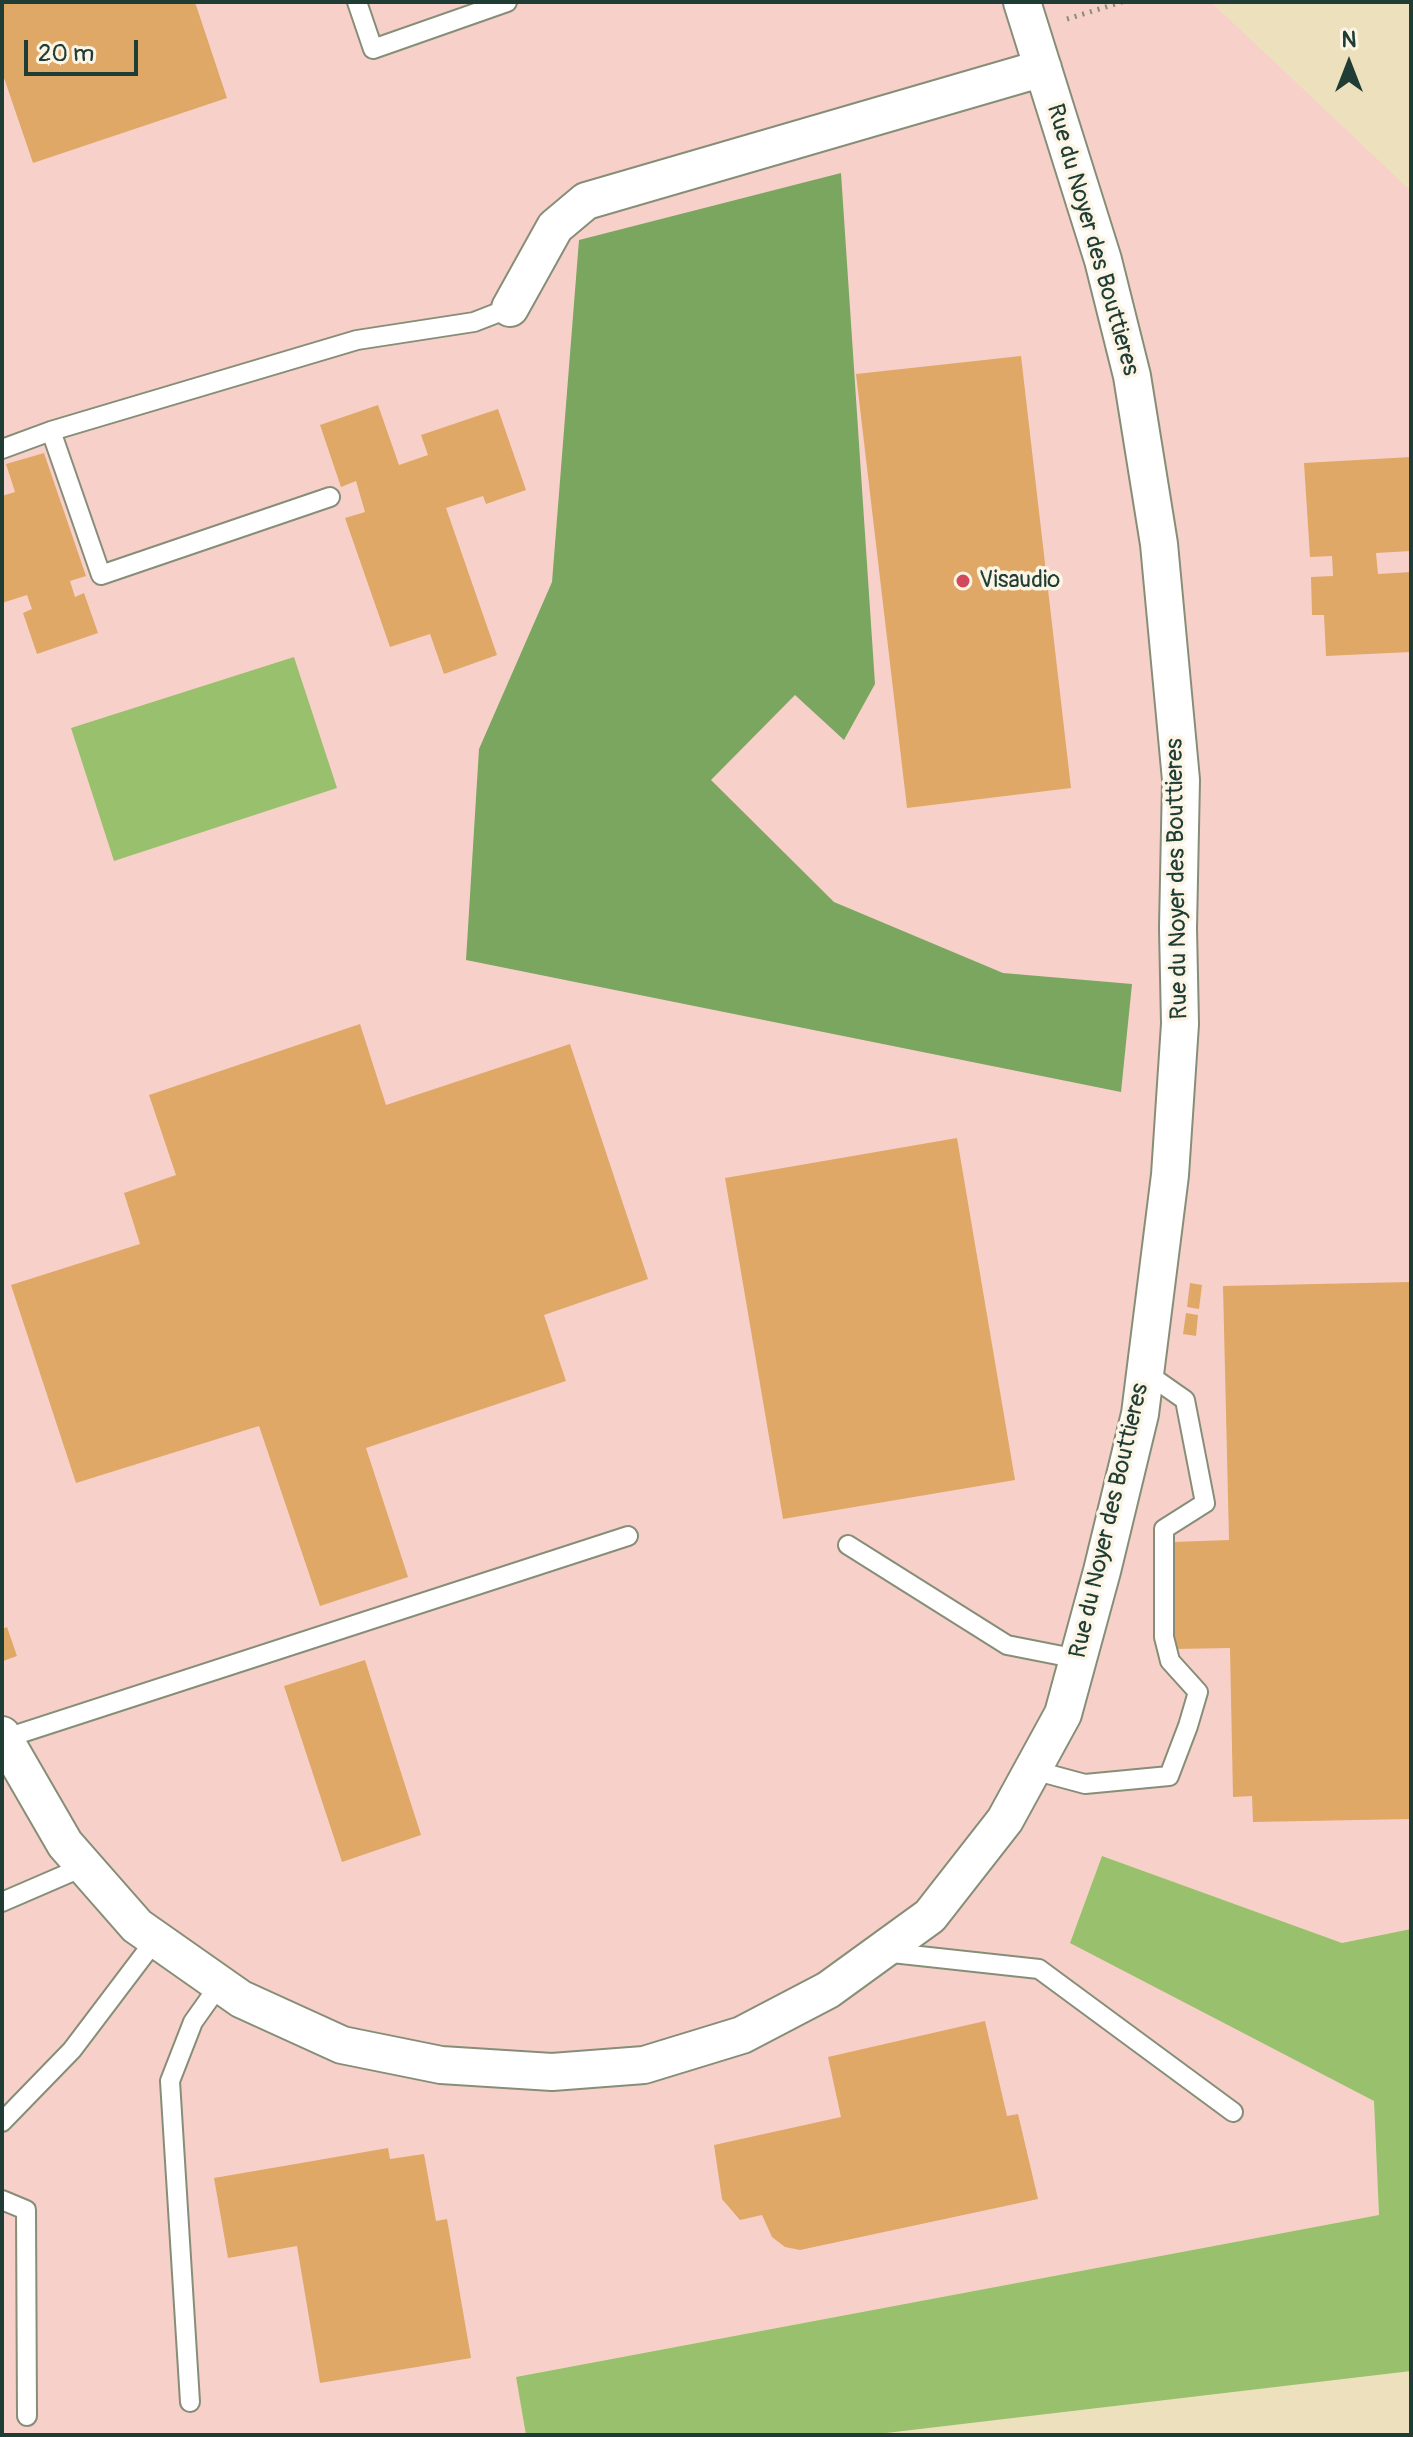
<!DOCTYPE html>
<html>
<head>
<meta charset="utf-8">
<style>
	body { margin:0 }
	#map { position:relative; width:1413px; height:2437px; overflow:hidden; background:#ece0bd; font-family:Pangolin,sans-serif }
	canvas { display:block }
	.frame { position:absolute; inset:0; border:4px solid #1f3d34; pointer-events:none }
	.north { position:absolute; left:1309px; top:24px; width:80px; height:80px; -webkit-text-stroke:6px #fcf5e5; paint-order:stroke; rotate:0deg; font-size:22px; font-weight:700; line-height:32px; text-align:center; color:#1f3d34 }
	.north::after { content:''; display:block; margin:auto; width:28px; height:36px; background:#1f3d34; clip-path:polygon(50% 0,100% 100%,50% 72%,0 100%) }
	.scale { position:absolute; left:24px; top:40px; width:114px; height:36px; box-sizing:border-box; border:4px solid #1f3d34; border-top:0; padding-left:10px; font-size:24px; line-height:28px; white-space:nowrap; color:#1f3d34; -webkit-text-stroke:6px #fcf5e5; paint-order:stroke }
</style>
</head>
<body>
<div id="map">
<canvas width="1413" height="2437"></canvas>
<div class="frame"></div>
<div class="north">N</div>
<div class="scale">20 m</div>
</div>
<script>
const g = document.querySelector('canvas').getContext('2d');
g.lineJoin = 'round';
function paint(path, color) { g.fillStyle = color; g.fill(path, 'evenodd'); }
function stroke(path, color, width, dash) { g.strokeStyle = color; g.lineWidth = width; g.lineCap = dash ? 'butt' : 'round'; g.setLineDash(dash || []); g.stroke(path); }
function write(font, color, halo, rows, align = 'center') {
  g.font = font + ' Pangolin,sans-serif'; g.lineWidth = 7; g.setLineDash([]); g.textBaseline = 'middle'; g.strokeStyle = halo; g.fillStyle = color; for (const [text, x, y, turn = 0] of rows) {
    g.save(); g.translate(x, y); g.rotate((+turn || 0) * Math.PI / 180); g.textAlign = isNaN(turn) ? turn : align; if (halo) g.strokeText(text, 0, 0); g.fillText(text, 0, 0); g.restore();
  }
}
paint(new Path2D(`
	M 2,2 L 1211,2 L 1411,191 L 1411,1929 L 1342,1943 L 1102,1856 L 1070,1942 L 1374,2101 L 1379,2215 L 516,2377 L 526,2435 L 2,2435 Z`), '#f7d1c9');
paint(new Path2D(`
	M 294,657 L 337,788 L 114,861 L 71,728 Z
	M 1102,1856 L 1342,1943 L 1411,1929 L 1411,2371 L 869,2435 L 526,2435 L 516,2377 L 1379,2215 L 1374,2101 L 1070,1943 Z`), '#99c06c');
paint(new Path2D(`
	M 841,173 L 875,684 L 844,740 L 795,695 L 711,780 L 834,902 L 1003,973 L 1132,984 L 1121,1092 L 466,960 L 479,749 L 552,582 L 579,240 Z`), '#7aa660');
paint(new Path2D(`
	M 2,2 L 195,2 L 227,98 L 33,163 L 2,72 Z
	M 1021,356 L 1071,788 L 907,808 L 856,374 Z
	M 378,405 L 399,465 L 428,455 L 421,435 L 498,409 L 526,490 L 486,504 L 483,496 L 446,508 L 497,655 L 444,674 L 430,634 L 390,647 L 345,518 L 365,512 L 356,481 L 341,487 L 320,425 Z
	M 44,453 L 86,576 L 70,581 L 75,597 L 84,593 L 98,633 L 37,654 L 23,613 L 32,609 L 27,595 L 2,603 L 2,496 L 15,492 L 6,464 Z
	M 1411,457 L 1411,551 L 1376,553 L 1378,574 L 1411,572 L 1411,652 L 1326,656 L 1324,615 L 1312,615 L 1311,577 L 1333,576 L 1332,556 L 1310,557 L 1304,463 Z
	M 360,1024 L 386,1105 L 570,1044 L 648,1279 L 544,1315 L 566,1381 L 366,1448 L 408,1577 L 320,1606 L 259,1426 L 76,1483 L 11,1285 L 140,1244 L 124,1193 L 176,1175 L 149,1095 Z
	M 957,1138 L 1015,1480 L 783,1519 L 725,1178 Z
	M 1411,1282 L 1411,1819 L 1253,1822 L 1252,1796 L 1233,1797 L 1230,1648 L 1175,1649 L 1173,1542 L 1229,1540 L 1223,1286 Z
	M 1190,1283 L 1202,1285 L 1199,1309 L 1187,1307 Z
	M 1186,1313 L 1198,1315 L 1196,1336 L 1183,1334 Z
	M 7,1627 L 17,1656 L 3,1661 L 2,1629 Z
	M 365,1660 L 421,1835 L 342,1862 L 284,1686 Z
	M 985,2021 L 1007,2116 L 1018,2114 L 1038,2199 L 800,2250 L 785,2247 L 772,2237 L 762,2215 L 740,2220 L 722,2199 L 714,2145 L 841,2117 L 828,2057 Z
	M 388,2148 L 390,2159 L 424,2154 L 436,2221 L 447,2219 L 471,2358 L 320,2383 L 297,2246 L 228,2258 L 214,2178 Z`), '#dfa867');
const service = new Path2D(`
	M 357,2 L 373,49 L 507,2
	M 51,431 L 101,575 L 330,497
	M 2,449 L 51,431 L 357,340 L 474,322 L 510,308
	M 848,1545 L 1007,1645 L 1078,1659
	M 3,1739 L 628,1536
	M 1033,1770 L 1085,1784 L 1169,1776 L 1188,1726 L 1198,1692 L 1170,1661 L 1164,1637 L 1164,1529 L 1205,1503 L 1185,1400 L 1145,1372
	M 2,1902 L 83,1867
	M 883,1952 L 1039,1969 L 1233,2112
	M 2,2122 L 72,2050 L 156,1939
	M 2,2200 L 26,2210 L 27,2416
	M 190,2402 L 170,2081 L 193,2022 L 220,1984`);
const minor = new Path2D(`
	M 510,308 L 555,227 L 586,201 L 1043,68
	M 2,1735 L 65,1844 L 137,1926 L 241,1999 L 342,2045 L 441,2065 L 552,2072 L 644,2065 L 742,2035 L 828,1990 L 930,1916 L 1005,1820 L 1063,1714 L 1102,1571 L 1140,1414 L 1170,1175 L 1180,1024 L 1178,928 L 1181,780 L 1159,544 L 1132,376 L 1103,260 L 1022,2`);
stroke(service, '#868e78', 22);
stroke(minor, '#868e78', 40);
stroke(new Path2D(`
	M 1067,19 L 1122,2`), '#868e78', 5, [2, 6]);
stroke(service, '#fff', 18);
stroke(minor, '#fff', 36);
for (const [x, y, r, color] of [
	[963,581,8,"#d1495b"]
]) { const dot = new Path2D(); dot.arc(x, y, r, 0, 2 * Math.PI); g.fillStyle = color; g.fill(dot); stroke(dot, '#fcf5e5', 3); }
write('24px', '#1f3d34', '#fcf5e5', [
	["Rue du Noyer des Bouttieres",1092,240,74],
	["Rue du Noyer des Bouttieres",1178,879,-91],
	["Rue du Noyer des Bouttieres",1110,1521,-77]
]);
write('24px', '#1f3d34', '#fcf5e5', [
	["Visaudio",979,581]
], 'left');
</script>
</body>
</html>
